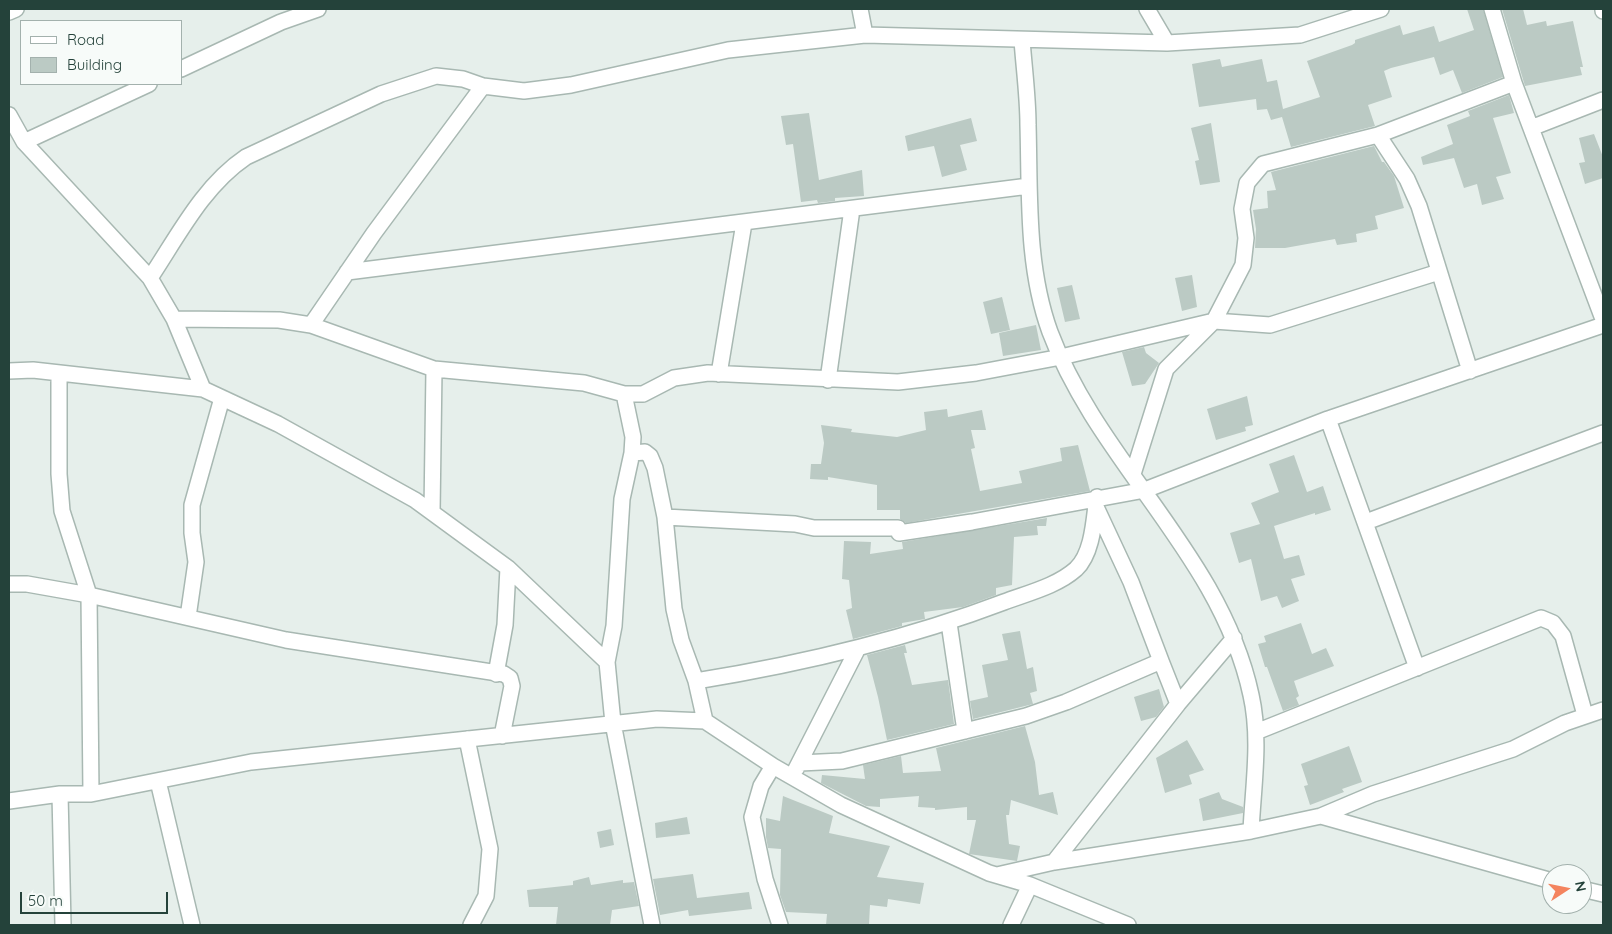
<!DOCTYPE html>
<html>
<head>
<meta charset="utf-8">
<style>
	body { margin:0 }
	#map { position:relative; width:1612px; height:934px; overflow:hidden; background:#e6efeb; font-family:Quicksand,sans-serif }
	canvas { display:block }
	.frame { position:absolute; inset:0; border:10px solid #24423a; pointer-events:none }
	.legend { position:absolute; left:20px; top:20px; width:162px; height:65px; box-sizing:border-box; background:#f7fbf9; border:1px solid #a3b1ad; margin:0; padding:6px 9px; list-style:none; font-size:15px; color:#24423a }
	.legend li { display:flex; align-items:center; gap:10px; height:25px }
	.legend b { width:25px; border:1px solid #a3b1ad }
	.north { position:absolute; left:1542px; top:864px; width:50px; height:50px; box-sizing:border-box; background:#f7fbf9; border:1px solid #a3b1ad; border-radius:50%; rotate:79deg; font-size:14px; font-weight:700; line-height:20px; text-align:center; color:#24423a }
	.north::after { content:''; display:block; margin:auto; width:18px; height:22px; background:#f4845f; clip-path:polygon(50% 0,100% 100%,50% 72%,0 100%) }
	.scale { position:absolute; left:20px; top:892px; width:148px; height:22px; box-sizing:border-box; border:2px solid #24423a; border-top:0; padding-left:6px; font-size:15px; line-height:18px; white-space:nowrap; color:#24423a; -webkit-text-stroke:4px #f7fbf9; paint-order:stroke }
</style>
</head>
<body>
<div id="map">
<canvas width="1612" height="934"></canvas>
<div class="frame"></div>
<ul class="legend">
<li><b style="height:6px;background:#fff"></b>Road</li>
<li><b style="height:14px;background:#bbcac4"></b>Building</li>
</ul>
<div class="north">N</div>
<div class="scale">50 m</div>
</div>
<script>
const g = document.querySelector('canvas').getContext('2d');
g.lineJoin = 'round';
function paint(path, color) { g.fillStyle = color; g.fill(path, 'evenodd'); }
function stroke(path, color, width, dash) { g.strokeStyle = color; g.lineWidth = width; g.lineCap = dash ? 'butt' : 'round'; g.setLineDash(dash || []); g.stroke(path); }
paint(new Path2D(`
	M 1467,9 L 1483,9 L 1503,77 L 1462,93 L 1453,70 L 1440,75 L 1434,57 L 1391,68 L 1384,71 L 1392,97 L 1368,105 L 1375,126 L 1291,147 L 1282,117 L 1271,120 L 1267,109 L 1257,110 L 1256,99 L 1199,107 L 1192,64 L 1220,59 L 1222,67 L 1262,59 L 1267,82 L 1277,80 L 1283,109 L 1320,97 L 1307,61 L 1352,45 L 1355,43 L 1355,40 L 1400,25 L 1403,35 L 1434,26 L 1439,42 L 1474,30 Z
	M 1502,9 L 1523,9 L 1527,25 L 1546,21 L 1547,26 L 1573,21 L 1583,67 L 1580,67 L 1582,75 L 1525,86 Z
	M 1509,95 L 1514,113 L 1493,118 L 1511,173 L 1496,177 L 1504,199 L 1482,205 L 1477,184 L 1464,188 L 1454,158 L 1423,165 L 1421,157 L 1453,144 L 1447,125 L 1470,116 L 1468,111 Z
	M 809,113 L 819,180 L 862,170 L 864,196 L 835,198 L 835,201 L 818,203 L 817,200 L 801,202 L 793,144 L 786,145 L 781,116 Z
	M 971,118 L 977,141 L 960,145 L 967,170 L 942,177 L 934,146 L 908,151 L 905,136 Z
	M 1211,123 L 1220,182 L 1200,185 L 1195,161 L 1199,160 L 1191,128 Z
	M 1594,134 L 1603,157 L 1603,178 L 1585,184 L 1579,163 L 1585,162 L 1579,138 Z
	M 1374,146 L 1382,162 L 1384,162 L 1394,176 L 1404,208 L 1375,216 L 1378,229 L 1356,234 L 1357,242 L 1337,245 L 1335,239 L 1285,248 L 1255,248 L 1256,229 L 1253,210 L 1268,208 L 1267,191 L 1276,190 L 1271,172 Z
	M 1192,275 L 1197,307 L 1182,311 L 1175,278 Z
	M 1072,285 L 1080,319 L 1065,322 L 1057,288 Z
	M 1002,297 L 1010,330 L 991,334 L 983,302 Z
	M 1036,325 L 1041,350 L 1003,356 L 999,333 Z
	M 1144,347 L 1146,353 L 1159,363 L 1145,384 L 1132,386 L 1122,352 Z
	M 1247,396 L 1253,425 L 1245,427 L 1246,431 L 1216,440 L 1207,409 Z
	M 947,409 L 948,417 L 982,410 L 986,430 L 971,430 L 975,448 L 971,449 L 980,491 L 1022,483 L 1019,471 L 1062,461 L 1060,448 L 1078,445 L 1090,491 L 906,523 L 900,519 L 900,510 L 877,510 L 877,485 L 828,477 L 828,480 L 810,479 L 811,464 L 821,464 L 824,443 L 821,425 L 852,429 L 851,432 L 897,437 L 926,430 L 924,412 Z
	M 1294,455 L 1307,492 L 1323,486 L 1331,510 L 1315,515 L 1315,513 L 1274,526 L 1284,559 L 1299,555 L 1305,575 L 1291,579 L 1299,601 L 1282,608 L 1277,596 L 1261,601 L 1251,559 L 1239,563 L 1230,533 L 1260,524 L 1251,503 L 1279,492 L 1269,464 Z
	M 1047,518 L 1046,526 L 1037,526 L 1038,535 L 1014,537 L 1012,585 L 996,588 L 996,595 L 963,607 L 924,612 L 925,619 L 902,623 L 902,626 L 853,639 L 846,610 L 852,608 L 849,580 L 842,579 L 844,541 L 871,542 L 870,554 L 903,549 L 902,542 Z
	M 1301,623 L 1312,654 L 1326,648 L 1334,666 L 1294,681 L 1299,696 L 1296,698 L 1299,705 L 1283,711 L 1267,667 L 1265,667 L 1258,644 L 1266,642 L 1264,636 Z
	M 1020,631 L 1027,669 L 1033,667 L 1037,691 L 1030,693 L 1033,704 L 973,719 L 970,701 L 988,697 L 982,665 L 1008,660 L 1002,634 Z
	M 905,645 L 907,653 L 904,653 L 912,685 L 948,680 L 954,724 L 887,740 L 878,697 L 867,655 Z
	M 1159,689 L 1164,707 L 1156,717 L 1141,721 L 1134,697 Z
	M 1025,726 L 1035,762 L 1039,795 L 1053,792 L 1058,815 L 1011,800 L 1009,815 L 1006,815 L 1009,844 L 1020,846 L 1017,861 L 969,854 L 976,820 L 967,820 L 967,807 L 935,810 L 935,808 L 918,807 L 919,796 L 880,799 L 880,807 L 866,806 L 821,783 L 822,775 L 865,779 L 863,765 L 901,756 L 903,773 L 941,771 L 936,748 Z
	M 1187,740 L 1204,770 L 1189,775 L 1192,784 L 1165,793 L 1156,758 Z
	M 1349,746 L 1362,782 L 1342,789 L 1344,792 L 1310,805 L 1304,786 L 1308,785 L 1301,764 Z
	M 1219,792 L 1222,799 L 1243,807 L 1243,813 L 1203,821 L 1199,799 Z
	M 783,796 L 833,816 L 829,833 L 890,846 L 877,877 L 924,883 L 920,904 L 888,899 L 887,907 L 870,905 L 869,925 L 826,925 L 827,914 L 786,912 L 780,895 L 781,849 L 768,848 L 766,837 L 766,818 L 780,821 Z
	M 687,817 L 690,834 L 656,838 L 655,823 Z
	M 611,829 L 614,845 L 600,848 L 597,832 Z
	M 693,874 L 697,898 L 749,892 L 752,909 L 689,916 L 688,910 L 660,915 L 653,879 Z
	M 589,877 L 591,885 L 623,880 L 623,883 L 634,882 L 639,906 L 612,910 L 610,925 L 556,925 L 558,907 L 529,907 L 527,890 L 573,885 L 573,881 Z`), '#bbcac4');
const minor = new Path2D(`
	M 860,9 L 865,35
	M 1147,9 L 1167,43
	M 1492,9 L 1514,83 L 1603,319
	M 1603,9 L 1603,11
	M 9,12 L 16,9
	M 1022,40 C 1024,68 1028,97 1028,125 C 1030,193 1026,266 1050,332 C 1099,463 1221,555 1251,695 C 1261,739 1253,787 1251,831
	M 181,69 L 281,22 L 318,9
	M 9,115 L 24,142 L 150,278 L 174,319 L 203,389 L 278,424 L 415,500 L 508,568 L 607,662 L 613,723 L 652,925
	M 1531,128 L 1603,100
	M 1378,135 L 1407,179 L 1419,206 L 1470,371
	M 24,142 L 149,84
	M 347,272 L 1029,186
	M 150,278 C 178,236 203,186 246,157 L 381,94 L 436,76 L 463,79 L 483,86 L 524,91 L 571,85 L 728,50 L 865,35 L 1167,43 L 1300,35 L 1381,9
	M 174,319 L 279,320 L 311,325 L 434,369 L 584,383 L 624,394 L 643,394 L 674,378 L 708,373 L 898,382 L 976,373 L 1061,357 L 1214,321 L 1270,325 L 1439,272
	M 311,325 L 374,233 L 483,86
	M 9,371 L 33,370 L 203,389
	M 59,373 L 59,474 L 62,511 L 89,595 L 91,794
	M 719,374 L 744,223
	M 828,380 L 852,209
	M 1328,419 L 1417,668
	M 632,453 L 645,452 L 650,456 L 655,468 L 665,517 L 674,609 L 681,640 L 696,681 L 705,721
	M 1133,474 L 1166,369 L 1214,321 L 1243,265 L 1246,238 L 1242,209 L 1247,183 L 1263,164 L 1378,135 L 1514,83
	M 1096,507 L 1131,582 L 1161,661
	M 432,512 L 434,369
	M 665,517 L 795,524 L 814,528 L 898,528 L 899,533 L 972,522 L 1145,490 L 1328,419 L 1603,325
	M 1366,522 L 1603,433
	M 9,584 L 27,584 L 89,595 L 286,640 L 504,674 L 510,678 L 512,686 L 502,736
	M 188,617 L 196,562 L 192,533 L 192,505 L 222,398
	M 949,623 L 965,731
	M 607,662 L 614,626 L 622,499 L 632,453 L 633,437 L 624,394
	M 496,674 L 505,625 L 508,568
	M 696,681 C 801,664 904,640 1004,602 C 1028,593 1057,586 1076,569 C 1093,553 1094,519 1097,497
	M 1256,732 L 1541,618 L 1553,623 L 1563,636 L 1585,715
	M 467,739 L 490,849 L 486,896 L 471,925
	M 800,763 L 842,761 L 1026,716 L 1066,702 L 1161,661 L 1178,704
	M 773,766 L 761,786 L 752,817 L 765,879 L 780,925
	M 796,769 L 858,648
	M 158,781 L 192,925
	M 60,794 L 63,925
	M 9,801 L 60,794 L 91,794 L 251,762 L 657,719 L 705,721 L 773,766 L 841,805 L 989,873 L 1030,885 L 1128,925
	M 1321,816 L 1552,881
	M 1054,862 L 1178,704 L 1234,638
	M 997,875 L 1054,862 L 1251,831 L 1321,816 L 1373,794 L 1513,749 L 1565,723 L 1603,710
	M 1582,889 L 1603,894
	M 1011,925 L 1030,885`);
stroke(minor, '#a8b8b2', 18);
stroke(minor, '#fff', 15);
</script>
</body>
</html>
